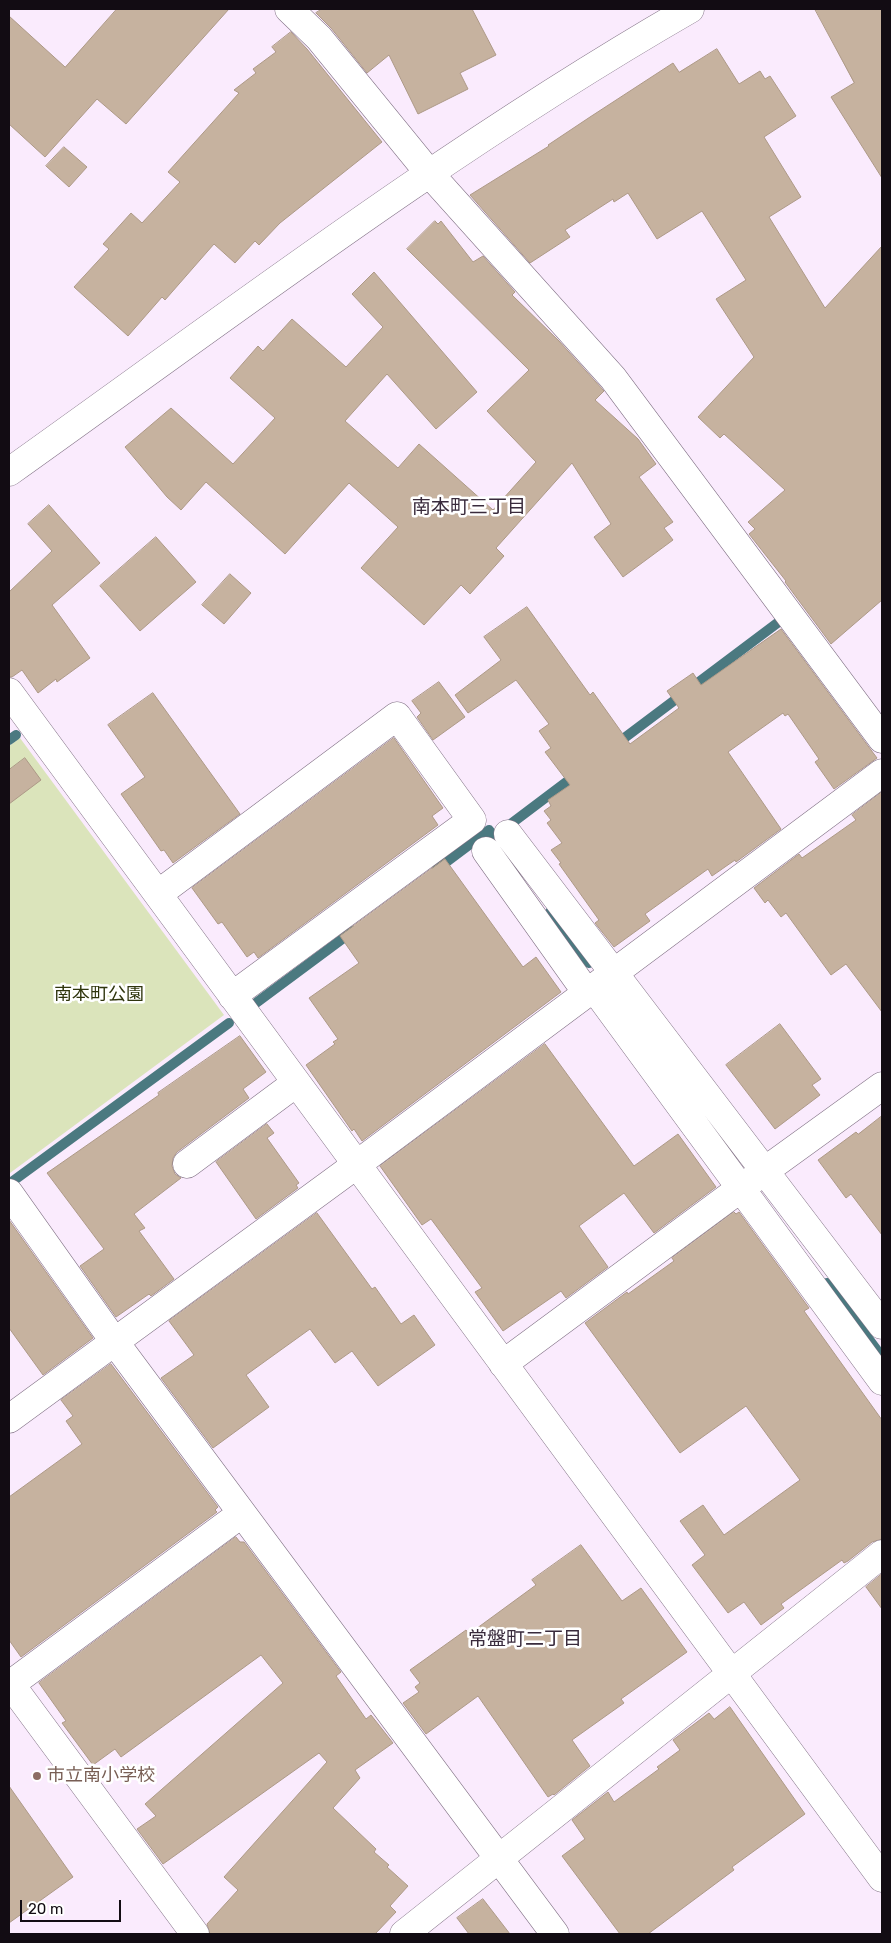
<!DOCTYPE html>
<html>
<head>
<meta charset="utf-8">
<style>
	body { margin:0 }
	#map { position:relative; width:891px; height:1943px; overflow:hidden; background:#faebfd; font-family:Rubik,sans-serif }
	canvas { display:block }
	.frame { position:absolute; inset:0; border:10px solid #120c13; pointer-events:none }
	.scale { position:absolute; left:20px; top:1900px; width:101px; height:22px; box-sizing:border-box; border:2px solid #120c13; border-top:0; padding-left:6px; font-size:15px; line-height:18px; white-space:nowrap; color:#120c13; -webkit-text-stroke:4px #fff; paint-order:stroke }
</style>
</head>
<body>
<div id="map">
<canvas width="891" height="1943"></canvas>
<div class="frame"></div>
<div class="scale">20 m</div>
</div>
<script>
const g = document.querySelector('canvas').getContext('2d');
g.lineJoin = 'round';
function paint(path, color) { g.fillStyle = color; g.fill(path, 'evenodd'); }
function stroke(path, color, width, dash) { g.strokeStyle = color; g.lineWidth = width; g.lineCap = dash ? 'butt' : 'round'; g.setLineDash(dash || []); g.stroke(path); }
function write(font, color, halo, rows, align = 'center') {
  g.font = font + ' Rubik,"Noto Sans JP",sans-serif'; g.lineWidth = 5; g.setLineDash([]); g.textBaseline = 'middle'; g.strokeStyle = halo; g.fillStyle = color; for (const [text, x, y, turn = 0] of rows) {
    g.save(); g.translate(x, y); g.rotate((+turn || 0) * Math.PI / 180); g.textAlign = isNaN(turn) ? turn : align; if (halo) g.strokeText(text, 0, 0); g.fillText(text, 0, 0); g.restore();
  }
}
paint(new Path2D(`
	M 20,738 L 224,1015 L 10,1173 L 9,1170 L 9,746 Z`), '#dbe4bb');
stroke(new Path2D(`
	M 9,740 L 16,735
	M 615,745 L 780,621
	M 512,823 L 577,774
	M 437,869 L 489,830 L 503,848
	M 550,912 L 589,963
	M 256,1003 L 353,931
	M 13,1181 L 229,1023
	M 827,1283 L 882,1357`), '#4b7980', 10);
const building = new Path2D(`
	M 117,9 L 229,9 L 126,124 L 97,99 L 45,157 L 9,124 L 9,16 L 65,67 Z
	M 322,9 L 472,9 L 496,55 L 460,73 L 468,89 L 418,114 L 389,55 L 367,73 L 331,28 L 316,13 Z
	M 815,9 L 882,9 L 882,178 L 831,97 L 854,83 Z
	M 291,32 L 307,49 L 382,142 L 280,223 L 259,245 L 255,241 L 235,263 L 214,244 L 165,300 L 162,297 L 128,336 L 74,287 L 109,249 L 103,244 L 131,213 L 142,223 L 180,182 L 168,172 L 239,93 L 234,90 L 256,73 L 253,69 L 276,52 L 272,47 Z
	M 717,49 L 739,84 L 760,71 L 765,79 L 770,76 L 796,116 L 764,137 L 801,197 L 769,217 L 825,308 L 882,246 L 882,600 L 831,644 L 785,582 L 786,581 L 749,534 L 755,529 L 748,522 L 785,490 L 724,434 L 720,438 L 698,417 L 754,357 L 716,299 L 746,280 L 702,211 L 657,239 L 628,193 L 614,202 L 613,199 L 565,230 L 570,237 L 530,263 L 470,195 L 549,146 L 548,145 L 590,117 L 673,63 L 679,72 Z
	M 64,147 L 87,167 L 69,187 L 46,166 Z
	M 435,221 L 438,224 L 441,221 L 473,262 L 483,256 L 515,292 L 512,295 L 559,341 L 604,391 L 595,400 L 638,439 L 656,464 L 639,477 L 673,522 L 664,528 L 673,540 L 623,577 L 594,537 L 611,524 L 572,463 L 496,548 L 504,556 L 470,594 L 461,585 L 424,625 L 361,568 L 398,527 L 349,483 L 285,554 L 206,482 L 181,510 L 167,497 L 125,447 L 171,408 L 233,464 L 275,418 L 230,378 L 258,346 L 263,351 L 292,319 L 346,367 L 383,327 L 352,294 L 374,272 L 477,392 L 436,429 L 387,374 L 345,421 L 398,468 L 419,444 L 493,510 L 536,462 L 487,411 L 529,370 L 407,249 Z
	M 49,505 L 100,563 L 52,605 L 90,658 L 57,682 L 56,679 L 38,693 L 22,670 L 12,677 L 9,677 L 9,592 L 52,551 L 28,524 Z
	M 156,537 L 196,582 L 140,631 L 100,586 Z
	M 230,574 L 251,593 L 224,624 L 202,605 Z
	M 527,607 L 590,695 L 593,692 L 630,744 L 679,708 L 667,691 L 693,673 L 701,685 L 781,629 L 877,758 L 834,789 L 815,762 L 819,759 L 788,714 L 785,716 L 783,713 L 728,752 L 781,829 L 736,862 L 735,860 L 712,876 L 708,869 L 645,914 L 650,921 L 614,947 L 595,923 L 599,920 L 559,864 L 561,863 L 551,850 L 562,843 L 547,823 L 551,820 L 544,811 L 551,806 L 548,800 L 570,785 L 545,752 L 551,748 L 539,731 L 549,724 L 516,680 L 468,713 L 455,695 L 501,660 L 484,637 Z
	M 439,682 L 465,717 L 433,740 L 417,717 L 421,713 L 412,701 Z
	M 153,693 L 240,814 L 173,863 L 164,850 L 161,851 L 121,794 L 145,777 L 108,725 Z
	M 394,738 L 443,808 L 432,816 L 438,825 L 258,958 L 254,952 L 247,957 L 222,922 L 218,924 L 192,888 Z
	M 25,758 L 41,780 L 9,804 L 9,770 Z
	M 882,792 L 882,1012 L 846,964 L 831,975 L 786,913 L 781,917 L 768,900 L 765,903 L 754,888 L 799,854 L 802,858 L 856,820 L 852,815 Z
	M 445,859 L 523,967 L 536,957 L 561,992 L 362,1141 L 354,1129 L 352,1131 L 306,1065 L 335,1044 L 333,1042 L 338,1039 L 309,998 L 359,963 L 340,936 Z
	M 780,1024 L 821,1079 L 812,1085 L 820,1095 L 775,1129 L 726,1065 Z
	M 240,1036 L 266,1072 L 243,1089 L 249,1098 L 177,1152 L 173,1158 L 172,1166 L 175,1174 L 181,1178 L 134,1214 L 145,1228 L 139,1231 L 174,1279 L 151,1296 L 149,1294 L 116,1317 L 80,1266 L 104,1249 L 47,1173 L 159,1095 L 158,1093 Z
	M 545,1044 L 634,1166 L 678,1134 L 716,1187 L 654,1233 L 624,1193 L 579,1226 L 608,1267 L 566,1298 L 561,1291 L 503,1331 L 475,1292 L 482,1288 L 431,1219 L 422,1225 L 380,1166 Z
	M 882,1116 L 882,1235 L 851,1194 L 846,1198 L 818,1160 L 856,1132 L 858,1134 Z
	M 267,1124 L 274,1133 L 267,1138 L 299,1183 L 296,1185 L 298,1188 L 256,1219 L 216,1162 Z
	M 734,1212 L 736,1214 L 739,1212 L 809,1308 L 804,1311 L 882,1420 L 882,1539 L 872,1542 L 848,1561 L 844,1563 L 842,1560 L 781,1604 L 784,1608 L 761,1625 L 744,1602 L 728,1613 L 692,1565 L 705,1555 L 680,1521 L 703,1505 L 724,1535 L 800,1480 L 746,1406 L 680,1453 L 585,1323 L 627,1292 L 628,1294 L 674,1261 L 672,1258 Z
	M 317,1213 L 372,1289 L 375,1287 L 401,1324 L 414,1315 L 435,1345 L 378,1386 L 352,1351 L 335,1363 L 310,1329 L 246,1375 L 269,1407 L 213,1448 L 161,1378 L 194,1355 L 169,1321 Z
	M 9,1220 L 93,1338 L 43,1375 L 9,1328 Z
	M 111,1364 L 218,1507 L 215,1510 L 217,1512 L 21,1657 L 9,1640 L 9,1497 L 82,1444 L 66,1421 L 73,1416 L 61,1400 Z
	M 236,1537 L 240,1542 L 244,1542 L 341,1672 L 336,1676 L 366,1719 L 371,1715 L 393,1743 L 355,1770 L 360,1778 L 333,1808 L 376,1849 L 374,1852 L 389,1865 L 387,1867 L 408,1886 L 390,1906 L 396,1912 L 375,1934 L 210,1934 L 207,1924 L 238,1890 L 224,1877 L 327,1762 L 319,1753 L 163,1864 L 137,1829 L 156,1816 L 145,1804 L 283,1683 L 261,1655 L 121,1757 L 115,1749 L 93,1765 L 62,1723 L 66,1721 L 39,1683 Z
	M 581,1545 L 622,1601 L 641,1588 L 687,1652 L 621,1699 L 624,1703 L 572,1740 L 590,1766 L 554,1795 L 553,1794 L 548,1797 L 478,1696 L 426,1734 L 403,1703 L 419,1692 L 415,1687 L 420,1683 L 410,1670 L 466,1630 L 469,1634 L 536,1585 L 532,1580 Z
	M 882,1574 L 882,1609 L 866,1587 Z
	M 730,1707 L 805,1814 L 732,1867 L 734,1870 L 648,1934 L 620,1934 L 562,1856 L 585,1839 L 572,1820 L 608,1792 L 614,1802 L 659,1769 L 657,1767 L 680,1750 L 673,1740 L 709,1713 L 714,1719 Z
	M 9,1786 L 73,1877 L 9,1923 Z
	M 483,1899 L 510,1934 L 469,1934 L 457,1918 Z`);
paint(building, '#c6b29f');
stroke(building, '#ad9987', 1);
const minor = new Path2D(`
	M 289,9 L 319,38 L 429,173 L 613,378 L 882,739
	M 9,472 C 232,313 452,146 690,9
	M 9,692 L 882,1878
	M 508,834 L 882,1325
	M 486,851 L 587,993
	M 158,894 L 397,716 L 472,820 L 232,996
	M 594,988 L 882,1381
	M 187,1164 L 296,1083
	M 9,1193 L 114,1341 L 555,1934
	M 503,1364 L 741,1188 L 882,1086
	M 9,1419 L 356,1165 L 882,773
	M 9,1682 L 195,1934
	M 11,1684 L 241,1514
	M 404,1934 L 882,1554`);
stroke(minor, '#827286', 29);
stroke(minor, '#fff', 28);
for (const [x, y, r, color] of [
	[37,1776,5,"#8d6e63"]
]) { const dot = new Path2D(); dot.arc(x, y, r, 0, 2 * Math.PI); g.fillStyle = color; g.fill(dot); stroke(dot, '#fff', 2); }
write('18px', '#2f350d', '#fff', [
	["南本町公園",99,995]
]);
write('18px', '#785e54', '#fff', [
	["市立南小学校",47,1776]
], 'left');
write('19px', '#392b3c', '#fff', [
	["南本町三丁目",469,508],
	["常盤町二丁目",525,1640]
]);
</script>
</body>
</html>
